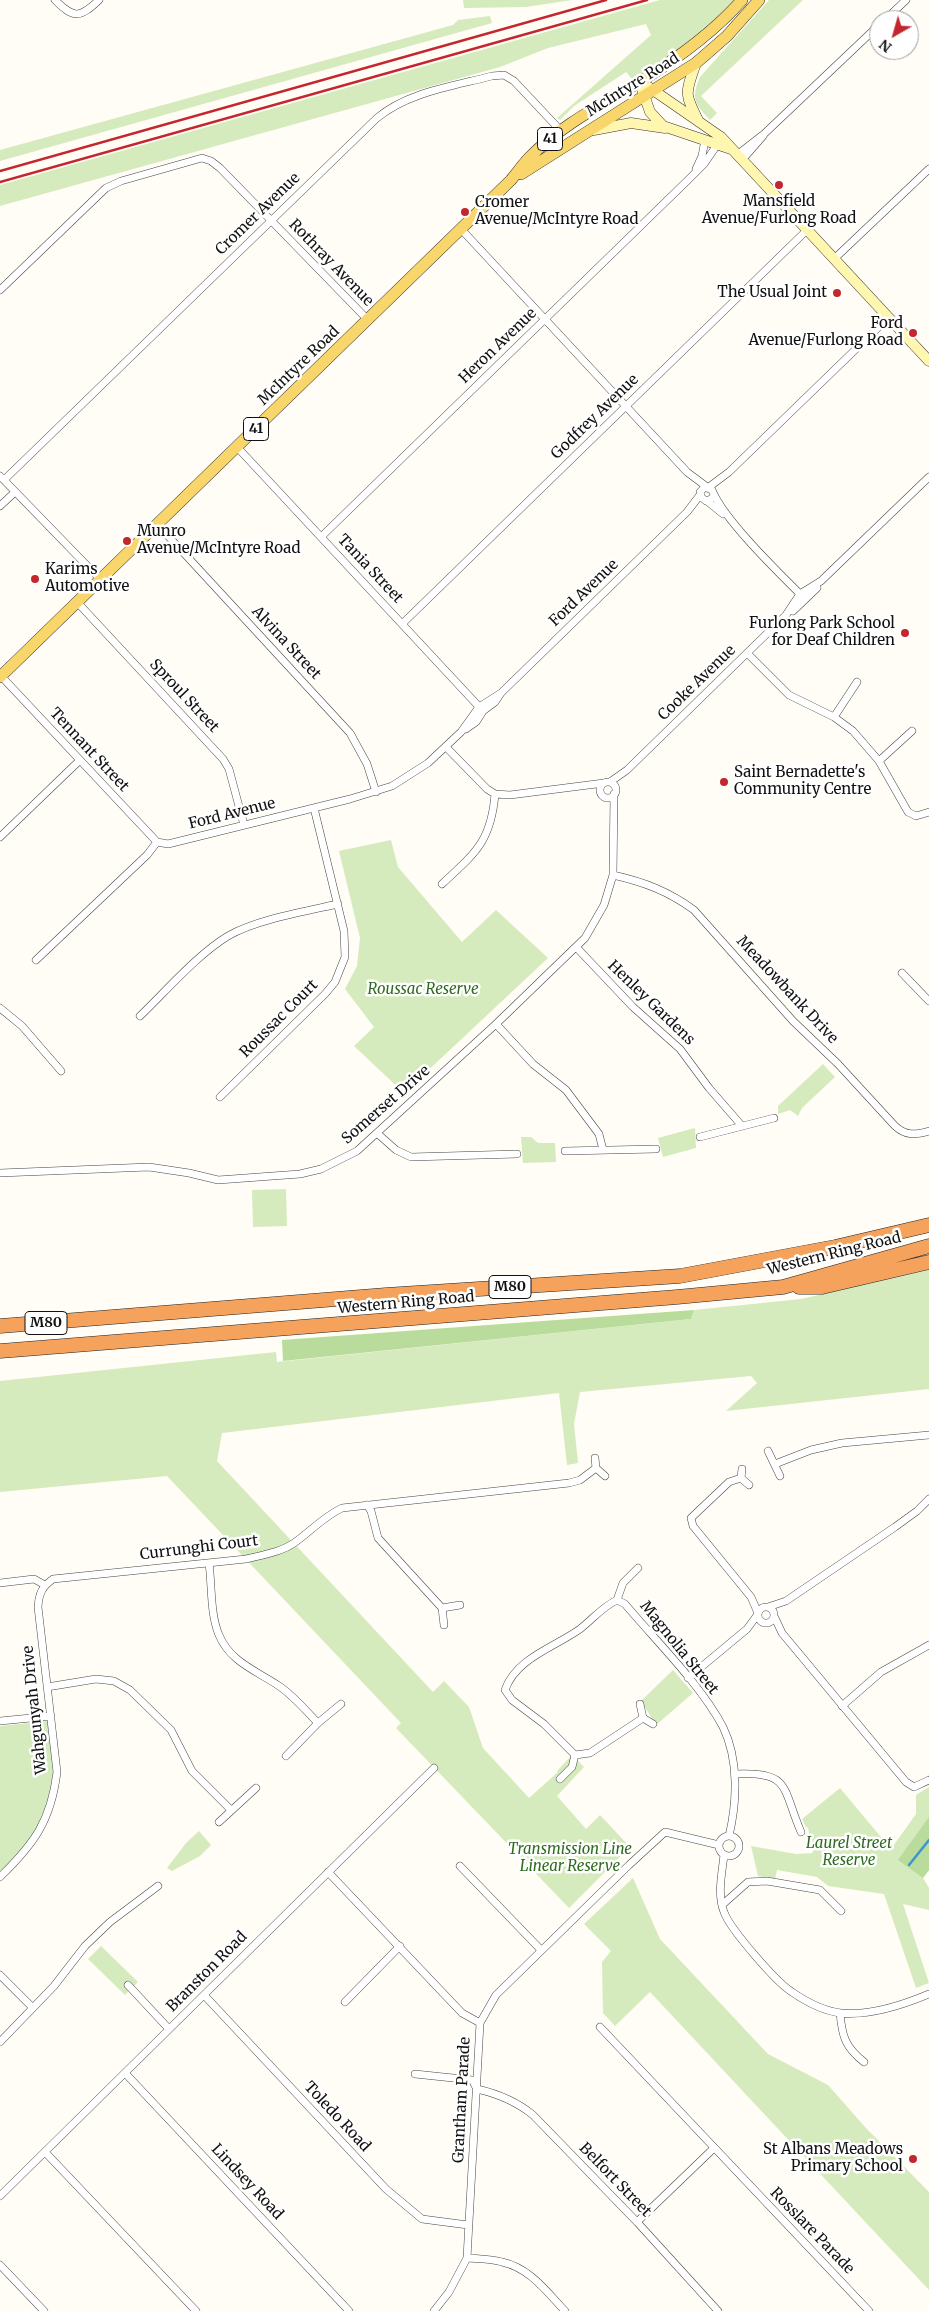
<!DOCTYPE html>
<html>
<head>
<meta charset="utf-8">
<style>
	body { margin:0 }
	#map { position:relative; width:929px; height:2311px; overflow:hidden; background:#fffdf5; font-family:Merriweather,serif }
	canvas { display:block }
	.north { position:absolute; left:869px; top:10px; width:50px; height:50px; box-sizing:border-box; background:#fff; border:1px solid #a0a0a0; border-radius:50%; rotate:218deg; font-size:14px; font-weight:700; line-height:20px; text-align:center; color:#111 }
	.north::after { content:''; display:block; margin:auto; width:18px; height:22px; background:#c4262e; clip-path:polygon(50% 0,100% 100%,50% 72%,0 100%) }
</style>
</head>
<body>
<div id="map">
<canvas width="929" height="2311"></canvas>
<div class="north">N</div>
</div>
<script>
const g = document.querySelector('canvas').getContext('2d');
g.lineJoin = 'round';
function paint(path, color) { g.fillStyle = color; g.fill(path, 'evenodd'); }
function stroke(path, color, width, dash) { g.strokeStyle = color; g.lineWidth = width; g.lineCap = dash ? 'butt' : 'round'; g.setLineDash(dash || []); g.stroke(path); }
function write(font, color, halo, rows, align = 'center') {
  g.font = font + ' Merriweather,serif'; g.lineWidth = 5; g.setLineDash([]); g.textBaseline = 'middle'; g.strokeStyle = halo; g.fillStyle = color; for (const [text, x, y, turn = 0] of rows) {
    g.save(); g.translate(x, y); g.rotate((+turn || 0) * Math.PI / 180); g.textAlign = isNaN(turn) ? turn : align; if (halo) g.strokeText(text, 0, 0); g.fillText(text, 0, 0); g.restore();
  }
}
paint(new Path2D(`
	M 463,0 L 572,0 L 526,7 L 464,8 Z
	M 660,0 L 734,0 C 704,33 670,56 633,80 L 626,72 L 574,106 L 560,120 L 557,118 L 651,35 L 646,24 L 548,48 L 500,67 L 0,206 L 0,185 Z
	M 769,0 L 803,0 L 701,96 L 717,113 L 710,120 C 694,103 691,98 700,77 Z
	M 490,16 L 492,23 L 0,161 L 0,150 L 453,25 L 458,20 Z
	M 391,840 L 398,867 L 462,942 L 496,910 L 548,958 L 404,1093 L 354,1046 L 374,1027 L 345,989 L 357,966 L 360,938 L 339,851 Z
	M 823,1064 L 835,1077 L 802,1108 L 798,1116 L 790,1110 L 778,1114 L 778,1106 Z
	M 695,1128 L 696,1148 L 663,1157 L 658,1138 Z
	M 521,1137 L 531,1137 L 538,1143 L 555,1143 L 556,1162 L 523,1163 Z
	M 286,1189 L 287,1226 L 253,1227 L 252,1190 Z
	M 929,1270 L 929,1389 L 726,1411 L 757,1383 L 751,1376 L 580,1392 L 574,1424 L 578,1463 L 567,1465 L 559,1393 L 222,1433 L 217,1461 L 433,1692 L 444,1681 L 469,1707 L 483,1748 L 529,1798 L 558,1772 L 557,1771 L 572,1755 L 584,1767 L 557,1796 L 586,1829 L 600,1815 L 630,1847 L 569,1908 L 396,1728 L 401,1723 L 167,1476 L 0,1492 L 0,1381 L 276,1352 L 277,1362 L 691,1319 L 694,1310 L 801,1299 Z
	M 673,1670 L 693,1693 L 656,1725 L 641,1701 Z
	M 48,1721 C 50,1738 53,1757 53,1775 C 53,1815 27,1845 0,1872 L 0,1726 Z
	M 929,1787 L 929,1870 L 923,1878 L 929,1888 L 929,1910 L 903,1904 L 929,1983 L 916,1988 L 884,1894 L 828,1886 L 817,1877 L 777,1870 L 775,1879 L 758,1876 L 751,1846 L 796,1854 L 813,1853 L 808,1828 L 806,1827 L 802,1819 L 840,1788 L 891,1849 L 916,1814 L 916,1795 Z
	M 199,1831 L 211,1845 L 200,1856 L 172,1871 L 167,1868 L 186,1843 Z
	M 633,1878 L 660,1939 L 768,2054 L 828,2085 L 865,2127 L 929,2192 L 929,2290 L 650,1992 L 615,2026 L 603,2013 L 602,1962 L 611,1951 L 584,1924 Z
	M 101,1946 L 138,1982 L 125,1995 L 88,1959 Z`), '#d5ebbd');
paint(new Path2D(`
	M 694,1310 L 691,1319 L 283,1361 L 282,1340 Z
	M 929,1817 L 929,1870 L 923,1878 L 898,1860 Z`), '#b9dc9c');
stroke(new Path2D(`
	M 909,1865 L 929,1840`), '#3f96cf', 2.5);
const street = new Path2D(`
	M 55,0 C 74,19 80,18 99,0
	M 885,20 L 906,0
	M 737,155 L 764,134 L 879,25
	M 742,160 L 763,136
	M 696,169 L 702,156 L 705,140
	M 461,229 L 687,472 L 707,487
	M 834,259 L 929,169
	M 0,290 L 106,188 L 121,181 L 202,158 L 211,161 L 220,168 L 368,320
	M 237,447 L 483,711
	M 0,476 L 100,579
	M 4,480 L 377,118 C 408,92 454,86 492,76 L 504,75 L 514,81 L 561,131
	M 709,487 L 729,472 L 889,317
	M 714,496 L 711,499 L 706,501 L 701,497 L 700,492 L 705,487 L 712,490 C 724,520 779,573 804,598
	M 707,501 L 723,514
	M 0,506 L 15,492
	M 157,524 L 350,733 L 367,764 L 376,792
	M 321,537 L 689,179 L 704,164 L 717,145
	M 77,602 L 223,759 L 229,769 L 244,825
	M 793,611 L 817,588
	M 402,624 L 807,230
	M 747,653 L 789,695 L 834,717 L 853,731 L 879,761 L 908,812 L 916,816 L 929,812
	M 1,676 L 157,842
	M 834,717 L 857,682
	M 466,729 L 476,722 L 483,711 L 495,702 L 501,693 L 687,512 L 700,495
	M 446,747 L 487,789 L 495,794 L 510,795 L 604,783
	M 879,761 L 912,731
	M 610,782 L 627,770 L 786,615 L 800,594 L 821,581 L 929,477
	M600 790a8 8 0 1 1 16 0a8 8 0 1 1-16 0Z
	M 0,837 L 80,760
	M 613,875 C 644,882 668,891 694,910 L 793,1021 L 838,1064 L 895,1126 C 906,1136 915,1135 929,1131
	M 442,884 C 475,853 491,842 495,794
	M 577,948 L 633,1007 L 680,1049 L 709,1088 L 742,1126
	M 36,960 L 147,855 L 157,842 L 168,844 L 350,799 L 392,786 L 428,763 L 461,732 L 479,707 L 501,693
	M 902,973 L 929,1001
	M 0,1008 L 22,1026 L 61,1071
	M 140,1016 C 166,991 198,954 228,936 C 255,920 306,911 338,904
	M 496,1024 L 533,1064 L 566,1090 L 599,1134 L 603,1150
	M 220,1097 L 325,994 L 335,982 L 345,957 L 344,931 L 314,808
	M 378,1134 L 396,1150 L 411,1157 L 517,1154
	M 700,1137 L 774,1118
	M 565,1151 L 656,1149
	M 0,1173 L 149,1167 L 189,1173 L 218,1180 L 300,1174 L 321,1169 L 357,1151 L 496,1024 L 585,938 L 604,905 L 613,875 L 614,794
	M 768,1451 L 780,1476
	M 595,1458 L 596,1468 L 605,1476
	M 775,1464 L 811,1450 L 842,1443 L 929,1435
	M 742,1469 L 741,1478 L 749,1485
	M 741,1478 L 729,1482 L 691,1518 L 693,1526 L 751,1597 L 758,1613
	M 367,1505 L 371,1511 L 378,1538 L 442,1608
	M 209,1563 C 212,1585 210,1614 219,1635 C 230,1662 257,1671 279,1686 C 294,1696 306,1711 318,1723
	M 0,1583 L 34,1579 L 45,1585
	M 617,1600 L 623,1583 L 638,1568
	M758 1615a8 8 0 1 1 16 0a8 8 0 1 1-16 0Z
	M 768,1607 L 786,1601 L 895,1527 L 917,1511 L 929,1499
	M 775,1618 L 782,1633 L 906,1782 L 914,1787 L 929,1780
	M 444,1625 L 442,1608 L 460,1605
	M 688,1678 L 747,1629 L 758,1614
	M 47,1687 L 96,1679 L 114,1681 L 130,1690 L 171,1730 L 192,1771 L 231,1810
	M 640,1704 L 643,1718 L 653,1724
	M 842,1706 L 881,1672 L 929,1645
	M 0,1721 L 51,1716
	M 575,1755 L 544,1724 L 512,1700 L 505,1690 C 516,1658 555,1647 580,1629 C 593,1619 602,1607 617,1600 L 625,1604 C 656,1641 701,1685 723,1727 C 739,1760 737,1802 729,1836
	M 575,1755 L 590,1753 L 643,1718
	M 286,1756 L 318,1723 L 341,1704
	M 735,1774 C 791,1771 782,1788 801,1832
	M 560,1779 L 572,1767 L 575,1755
	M 219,1822 L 256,1788
	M719 1846a10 10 0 1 1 20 0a10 10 0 1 1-20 0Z
	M 724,1855 C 722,1873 717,1895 724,1912 C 730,1929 776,1982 792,1992 C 805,2001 824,2011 841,2013 C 870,2016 903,2005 929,1994
	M 460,1866 L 541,1950
	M 328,1872 L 462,2013 L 480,2023
	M 0,1877 C 34,1844 51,1821 57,1772 L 38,1607 C 39,1593 42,1587 53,1579 L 246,1559 C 262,1555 281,1552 294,1543 C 311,1531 323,1517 342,1508 L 569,1483 L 580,1480 L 596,1468
	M 722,1905 L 748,1882 L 767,1881 L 820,1890 L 841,1911
	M 0,1975 L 32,2007
	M 128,1985 L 169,2029
	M 204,1995 L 386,2189 L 422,2219 L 468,2225
	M 345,2002 L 400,1946
	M 840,2013 C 842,2036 845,2047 864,2062
	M 600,2027 L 869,2311
	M 0,2042 L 54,1986 L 85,1946 L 110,1922 L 158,1886
	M 125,2073 L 349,2311
	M 415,2074 L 472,2080 L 477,2089 C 499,2094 516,2101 533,2115 L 637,2222 L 718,2311
	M 45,2152 L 196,2311
	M 0,2196 L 434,1768
	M 637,2222 L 714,2148
	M 467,2258 C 479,2259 491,2259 502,2262 C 530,2268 547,2292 565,2311
	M 0,2265 L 44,2311
	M 434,2311 L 449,2292 L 467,2258 L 480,2023 L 496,1995 L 629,1865 L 665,1832 L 719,1845`);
const secondary = new Path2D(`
	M 696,63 C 685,94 684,93 699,122
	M 640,81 L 721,137 L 929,361
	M 642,89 L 650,112 L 663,126 L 731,149
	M 594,130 L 631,123 L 665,128`);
const primary = new Path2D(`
	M 521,174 L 696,63 L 727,36 L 759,0
	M 0,677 L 511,180 C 517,173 523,164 530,157 C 561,125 603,104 641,81 C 678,58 713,33 742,0`);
const highway = new Path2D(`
	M 799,1287 L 822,1287 L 929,1262
	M 0,1326 L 386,1295 L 680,1276 L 835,1247 L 929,1225
	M 0,1351 L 677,1297 L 783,1287 L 929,1246`);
stroke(street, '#444', 8);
stroke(secondary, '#333', 11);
stroke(primary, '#222', 12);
stroke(highway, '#222', 15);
stroke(street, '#fff', 7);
stroke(secondary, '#fff6b0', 10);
stroke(primary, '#f9d66b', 11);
stroke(highway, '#f5a25d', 14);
stroke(new Path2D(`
	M 0,171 L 606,0
	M 0,182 L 647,0`), '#c4262e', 2.5);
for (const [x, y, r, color] of [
	[779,185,5,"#c4262e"],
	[465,212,5,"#c4262e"],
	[837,293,5,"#c4262e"],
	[913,333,5,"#c4262e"],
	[127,541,5,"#c4262e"],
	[35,579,5,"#c4262e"],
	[905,633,5,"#c4262e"],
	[724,782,5,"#c4262e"],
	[913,2159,5,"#c4262e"]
]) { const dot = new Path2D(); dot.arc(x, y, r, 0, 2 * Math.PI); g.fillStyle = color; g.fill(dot); stroke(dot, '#fff', 2); }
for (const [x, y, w] of [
	[550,139,25],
	[256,429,25],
	[510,1287,42],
	[46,1323,42]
]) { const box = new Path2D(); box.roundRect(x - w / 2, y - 11.5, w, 23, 4); g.fillStyle = '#fff'; g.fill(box); stroke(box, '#111', 1); }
write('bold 14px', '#111', null, [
	["41",550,139],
	["41",256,429],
	["M80",510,1287],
	["M80",46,1323]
]);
write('15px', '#111', '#fff', [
	["McIntyre Road",633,85,-32],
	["Cromer Avenue",258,214,-44],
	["Rothray Avenue",331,263,46],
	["Heron Avenue",498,346,-44],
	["McIntyre Road",299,366,-44],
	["Godfrey Avenue",595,417,-44],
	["Tania Street",370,569,47],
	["Ford Avenue",584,593,-44],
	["Alvina Street",286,643,47],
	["Cooke Avenue",697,683,-44],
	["Sproul Street",184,696,47],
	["Tennant Street",89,750,47],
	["Ford Avenue",232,814,-14],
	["Meadowbank Drive",787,990,47],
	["Henley Gardens",651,1003,44],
	["Roussac Court",279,1019,-45],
	["Somerset Drive",386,1105,-41],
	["Western Ring Road",834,1254,-14],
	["Western Ring Road",406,1303,-5],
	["Currunghi Court",199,1548,-7],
	["Magnolia Street",679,1648,51],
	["Wahgunyah Drive",35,1710,-96],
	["Branston Road",207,1972,-45],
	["Grantham Parade",462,2100,-87],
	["Toledo Road",337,2117,47],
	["Belfort Street",615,2180,46],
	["Lindsey Road",247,2182,47],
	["Rosslare Parade",812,2231,46]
]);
write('15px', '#111', '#fff', [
	["Mansfield",779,202,"center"],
	["Avenue/Furlong Road",779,219,"center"],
	["Cromer",475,203],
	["Avenue/McIntyre Road",475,220],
	["The Usual Joint",827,293,"right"],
	["Ford",903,324,"right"],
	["Avenue/Furlong Road",903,341,"right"],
	["Munro",137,532],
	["Avenue/McIntyre Road",137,549],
	["Karims",45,570],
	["Automotive",45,587],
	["Furlong Park School",895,624,"right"],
	["for Deaf Children",895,641,"right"],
	["Saint Bernadette's",734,773],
	["Community Centre",734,790],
	["St Albans Meadows",903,2150,"right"],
	["Primary School",903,2167,"right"]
], 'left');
write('italic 15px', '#2f6b1f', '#fff', [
	["Roussac Reserve",423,990],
	["Laurel Street",849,1844],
	["Reserve",849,1861],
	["Transmission Line",570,1850],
	["Linear Reserve",570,1867]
]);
</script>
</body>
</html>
